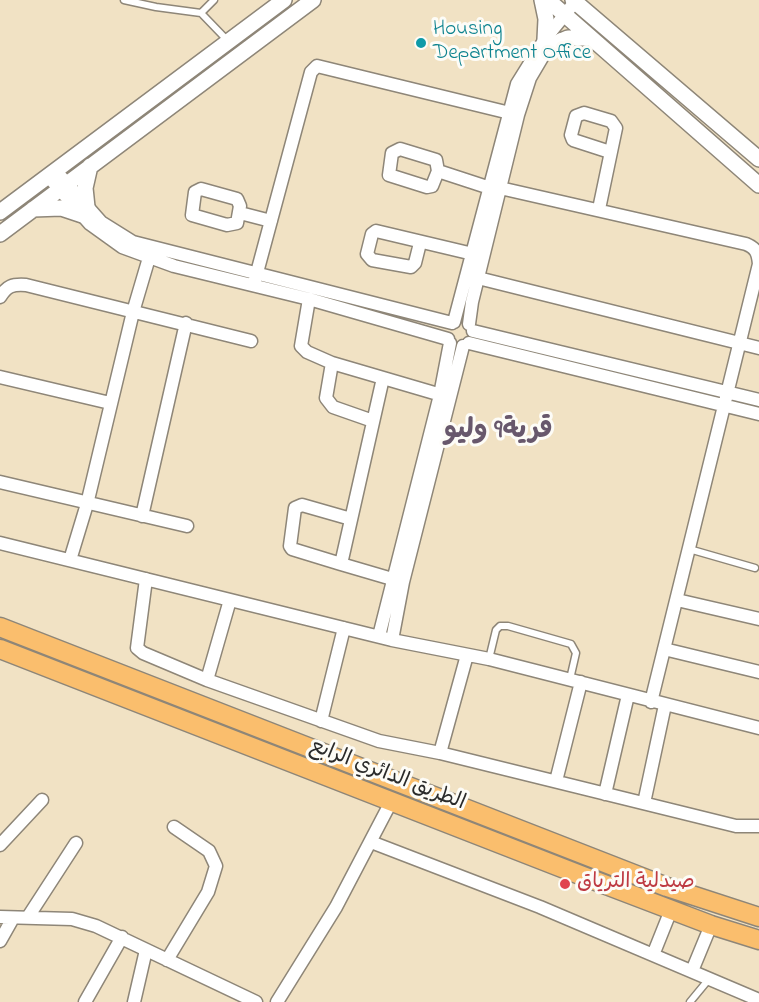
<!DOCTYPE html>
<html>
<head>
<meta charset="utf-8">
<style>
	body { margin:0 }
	canvas { display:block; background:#f1e2c4 }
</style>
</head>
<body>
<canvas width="759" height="1002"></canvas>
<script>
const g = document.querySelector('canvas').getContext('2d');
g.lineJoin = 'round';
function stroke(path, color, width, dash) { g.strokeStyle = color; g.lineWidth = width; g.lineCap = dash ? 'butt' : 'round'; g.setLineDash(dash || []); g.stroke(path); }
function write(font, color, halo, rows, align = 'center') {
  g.font = font + ' "Indie Flower","Playpen Sans Arabic",sans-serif'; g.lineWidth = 6; g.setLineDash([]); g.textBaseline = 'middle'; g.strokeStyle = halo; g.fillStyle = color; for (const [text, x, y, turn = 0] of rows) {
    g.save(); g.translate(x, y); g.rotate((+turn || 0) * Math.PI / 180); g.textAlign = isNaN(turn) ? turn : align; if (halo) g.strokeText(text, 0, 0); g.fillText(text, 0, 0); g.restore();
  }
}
const service = new Path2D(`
	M 124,0 L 156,7 L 201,13 L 228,41
	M 201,13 L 214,0
	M 689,549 L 755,568
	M 489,659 L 496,630 L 500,626 L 508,626 L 571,644 L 576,653 L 570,679
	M 690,1002 L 709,979`);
const minor = new Path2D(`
	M 400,149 L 436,160 L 438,171 L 432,186 L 427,187 L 389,175 L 392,153 Z
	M 55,170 L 101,222 L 133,242 L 452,323
	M 438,171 L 490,188
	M 48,176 L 90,224 L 122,247 L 174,266 L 309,299 L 448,339
	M 500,188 L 746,244 C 756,248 758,253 759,264 L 651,702
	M 201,189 L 237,199 L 240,206 L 237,223 L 227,225 L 192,215 L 195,192 Z
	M 599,209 L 616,128 L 611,121 L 584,113 L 576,116 L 571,135 L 573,140 L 610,152
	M 240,213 L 271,221
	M 420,243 L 415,263 L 411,267 L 372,260 L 367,254 L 372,234 L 376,231 L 473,254
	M 478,278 L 759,348
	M 255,280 L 311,72 L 317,66 L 518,115
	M 0,297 C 7,286 12,284 26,285 L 251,341
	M 309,299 L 301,346 L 307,352 L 332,363
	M 454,322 L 517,84 L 545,39 L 575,2
	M 469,324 L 472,302 L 518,115 L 530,78 L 543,56 L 561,39
	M 473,331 L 759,400
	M 469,343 L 759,414
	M 0,377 L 110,403
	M 383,378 L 341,564 L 399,581
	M 373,421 L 333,407 L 326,398 L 332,363 L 448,397
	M 0,482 L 187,526
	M 142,516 L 186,323
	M 0,543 L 392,640 L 489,659 L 759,728
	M 70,560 L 87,504 L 133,312 L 151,251
	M 341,564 L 292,549 L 290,546 L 295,508 L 302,505 L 351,519
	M 146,579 L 137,648 L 143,653 L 207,680 L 379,741 L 440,753 L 736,826 L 759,826
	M 677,600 L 759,619
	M 379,636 L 440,395 L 450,343
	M 392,640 L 403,582 L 463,346
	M 664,649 L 759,672
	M 207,680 L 230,600
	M 321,721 L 344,628
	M 440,753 L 467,655
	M 556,781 L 581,682
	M 605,794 L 628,695
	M 644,803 L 665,705
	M 371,842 L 540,907 L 759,1000
	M 0,845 L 42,800
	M 0,917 L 72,919 L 96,926 L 256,1002
	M 28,917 L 76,843
	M 0,941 L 13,918
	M 653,955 L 671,910
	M 167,960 L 208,892 L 216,866 L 209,851 L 174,827
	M 692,971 L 711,925
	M 85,1002 L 122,937
	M 134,1002 L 146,950
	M 277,1002 L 336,907 L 391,802`);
const tertiary = new Path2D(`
	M 542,0 L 546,19 L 545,39
	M 548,0 L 759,185
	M 573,0 L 759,159
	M 554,44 L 568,38 L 589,38
	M 87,207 L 85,188 L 90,166
	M 33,209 L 61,208 L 82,215
	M 0,212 L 284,0
	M 0,234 L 313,0`);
const primary = new Path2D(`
	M 0,627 L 667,887 L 759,917
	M 0,649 L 593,880 L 711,925 L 759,940`);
stroke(service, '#8e8678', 9);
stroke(minor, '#8e8678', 15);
stroke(tertiary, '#8e8678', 18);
stroke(primary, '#8e8678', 21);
stroke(service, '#fff', 6);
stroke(minor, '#fff', 12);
stroke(tertiary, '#fff', 15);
stroke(primary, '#fabe6d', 18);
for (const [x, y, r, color] of [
	[421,43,6,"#0f9aa8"],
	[565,884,6,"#e0444e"]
]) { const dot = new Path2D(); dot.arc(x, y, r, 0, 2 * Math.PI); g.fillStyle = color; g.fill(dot); stroke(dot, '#fdfcf7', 2); }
write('21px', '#0d838f', '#fdfcf7', [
	["Housing",433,31],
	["Department Office",433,55]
], 'left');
write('21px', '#2b2b2b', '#fdfcf7', [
	["الطريق الدائري الرابع",387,776,21]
]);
write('21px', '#be3a42', '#fdfcf7', [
	["صيدلية الترياق",577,884]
], 'left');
write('bold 27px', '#68586c', '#fdfcf7', [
	["قرية9 وليو",498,433]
]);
</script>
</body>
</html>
